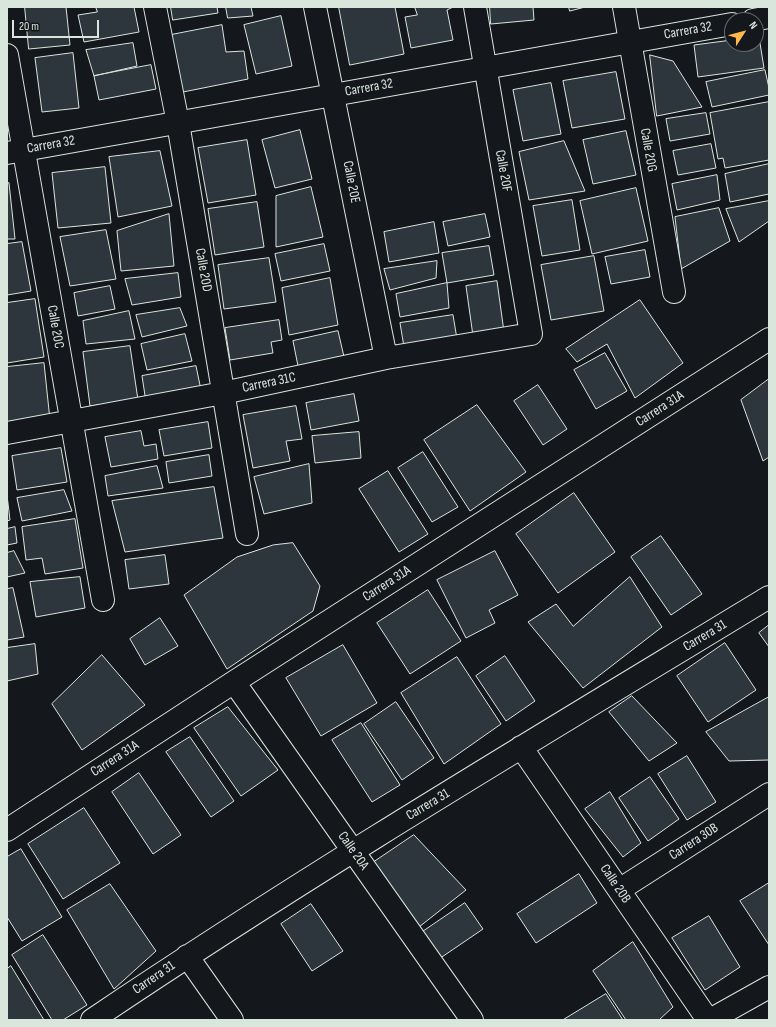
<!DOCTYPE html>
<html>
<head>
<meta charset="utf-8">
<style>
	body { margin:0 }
	#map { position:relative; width:776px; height:1027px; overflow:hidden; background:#14181c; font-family:"Sofia Sans Condensed",sans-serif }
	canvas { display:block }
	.frame { position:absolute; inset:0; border:8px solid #d8e6dc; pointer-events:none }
	.north { position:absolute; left:724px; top:12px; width:40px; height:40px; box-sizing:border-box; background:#14181c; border:1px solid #626a69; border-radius:50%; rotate:54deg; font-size:11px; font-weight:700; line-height:16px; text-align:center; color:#d8e6dc }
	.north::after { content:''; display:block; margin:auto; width:14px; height:18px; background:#ffb74d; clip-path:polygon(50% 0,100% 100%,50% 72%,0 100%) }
	.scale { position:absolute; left:12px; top:20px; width:87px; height:18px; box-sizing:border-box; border:2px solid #d8e6dc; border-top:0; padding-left:5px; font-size:12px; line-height:14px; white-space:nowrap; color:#d8e6dc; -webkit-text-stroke:3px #14181c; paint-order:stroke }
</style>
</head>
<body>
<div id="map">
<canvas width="776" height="1027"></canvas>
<div class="frame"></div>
<div class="north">N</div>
<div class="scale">20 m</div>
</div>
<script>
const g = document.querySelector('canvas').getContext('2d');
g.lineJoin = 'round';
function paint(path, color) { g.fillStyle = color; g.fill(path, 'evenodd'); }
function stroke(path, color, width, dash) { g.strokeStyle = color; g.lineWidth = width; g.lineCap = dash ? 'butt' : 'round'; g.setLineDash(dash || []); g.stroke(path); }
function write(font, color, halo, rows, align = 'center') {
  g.font = font + ' "Sofia Sans Condensed",sans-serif'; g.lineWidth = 3; g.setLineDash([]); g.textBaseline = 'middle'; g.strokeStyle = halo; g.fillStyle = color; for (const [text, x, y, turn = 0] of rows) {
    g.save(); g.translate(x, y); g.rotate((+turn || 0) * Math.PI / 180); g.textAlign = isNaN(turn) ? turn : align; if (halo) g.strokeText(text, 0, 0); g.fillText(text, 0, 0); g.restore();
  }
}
const building = new Path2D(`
	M 25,7 L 66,7 L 70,45 L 29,49 Z
	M 96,7 L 134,7 L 139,32 L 84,42 L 78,15 L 97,12 Z
	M 171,7 L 217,7 L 218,13 L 173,20 Z
	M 226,7 L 251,7 L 253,16 L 228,18 Z
	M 339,7 L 395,7 L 404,54 L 350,65 Z
	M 415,7 L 453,7 L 447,10 L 453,40 L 411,48 L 405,17 L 417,15 Z
	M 490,7 L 533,7 L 534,20 L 491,24 Z
	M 569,7 L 585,7 L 570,11 Z
	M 281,16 L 292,66 L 256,74 L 244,25 Z
	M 222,25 L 226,52 L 244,51 L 248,79 L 183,92 L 171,35 Z
	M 756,37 L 759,37 L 764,68 L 698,77 L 694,45 L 732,40 L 732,44 L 756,44 Z
	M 133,43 L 137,66 L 94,76 L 86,50 Z
	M 73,53 L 79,108 L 42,112 L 35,58 Z
	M 650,55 L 673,61 L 702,107 L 657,116 Z
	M 151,65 L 156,89 L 99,100 L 94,76 Z
	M 765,70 L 769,88 L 769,95 L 712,107 L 706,82 Z
	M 616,72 L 625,119 L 572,128 L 563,81 Z
	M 551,83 L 561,134 L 523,141 L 513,90 Z
	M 769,102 L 769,160 L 725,168 L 723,158 L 718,159 L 710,113 Z
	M 706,113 L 710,134 L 670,141 L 666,119 Z
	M 300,130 L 312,179 L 275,188 L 262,140 Z
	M 626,131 L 636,175 L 593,184 L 583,140 Z
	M 247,140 L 256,195 L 208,203 L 198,148 Z
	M 564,141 L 585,191 L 529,200 L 519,152 Z
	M 711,144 L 716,168 L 678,175 L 673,151 Z
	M 160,151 L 172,206 L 118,217 L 109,157 Z
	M 769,164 L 769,194 L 730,202 L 725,174 Z
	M 105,167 L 111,223 L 58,228 L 52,173 Z
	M 717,175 L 720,200 L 677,210 L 672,184 Z
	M 9,183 L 15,239 L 7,239 L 7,184 Z
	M 311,187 L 323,237 L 276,247 L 276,196 Z
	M 636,188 L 648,241 L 592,254 L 580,201 Z
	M 572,200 L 580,250 L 542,256 L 533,206 Z
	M 769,201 L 769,221 L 739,242 L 726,209 Z
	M 257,202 L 264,247 L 215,255 L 208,209 Z
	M 719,208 L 730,241 L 681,269 L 675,217 Z
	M 169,214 L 174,266 L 121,271 L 117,231 Z
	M 485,214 L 490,237 L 448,246 L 443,222 Z
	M 434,222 L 439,253 L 389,262 L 384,232 Z
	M 106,230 L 116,279 L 70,286 L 60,237 Z
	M 22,242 L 31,291 L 7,295 L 7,244 Z
	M 324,244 L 330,271 L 281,281 L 275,254 Z
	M 489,246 L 494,275 L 447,283 L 442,253 Z
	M 645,250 L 650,277 L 611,284 L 605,257 Z
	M 594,256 L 604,311 L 551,320 L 541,265 Z
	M 269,258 L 276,302 L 224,309 L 218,265 Z
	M 437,261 L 436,278 L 390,290 L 384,269 Z
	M 178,273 L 181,297 L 132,305 L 125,279 Z
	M 330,278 L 338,325 L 289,335 L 282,288 Z
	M 497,281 L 504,332 L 473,336 L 466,286 Z
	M 447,283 L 449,308 L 400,317 L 396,294 Z
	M 110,286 L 115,309 L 78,316 L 74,293 Z
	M 35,299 L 44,357 L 7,363 L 7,303 Z
	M 640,300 L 683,363 L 635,398 L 607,344 L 577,362 L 566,349 Z
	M 180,308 L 187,326 L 142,337 L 136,315 Z
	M 129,311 L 135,339 L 86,344 L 83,321 Z
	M 453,315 L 458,345 L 405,353 L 400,323 Z
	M 279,320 L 282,340 L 271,342 L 273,353 L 230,360 L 225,328 Z
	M 338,331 L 345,361 L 299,371 L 293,341 Z
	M 185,334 L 192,361 L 147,370 L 141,344 Z
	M 130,346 L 138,400 L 90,406 L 83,352 Z
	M 605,353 L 627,391 L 596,409 L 574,370 Z
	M 44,363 L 50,420 L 7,424 L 7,367 Z
	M 196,366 L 201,390 L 146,402 L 142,376 Z
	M 769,379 L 769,457 L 763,461 L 741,400 Z
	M 538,385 L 567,429 L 543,445 L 514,401 Z
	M 354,394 L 359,421 L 311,430 L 306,403 Z
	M 477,405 L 526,472 L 470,511 L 424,440 Z
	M 296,406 L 302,439 L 286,441 L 290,461 L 253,468 L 243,415 Z
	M 208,422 L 212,448 L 164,456 L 159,430 Z
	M 141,431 L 144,446 L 156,444 L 158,459 L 111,467 L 105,437 Z
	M 359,432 L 361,458 L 315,463 L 312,436 Z
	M 61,448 L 67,482 L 17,490 L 12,456 Z
	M 423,452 L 458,507 L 432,522 L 398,468 Z
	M 209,455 L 212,476 L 169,483 L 166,462 Z
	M 309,464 L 312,503 L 264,514 L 254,477 Z
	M 157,466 L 163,488 L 108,496 L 105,476 Z
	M 388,471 L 428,534 L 399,552 L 359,489 Z
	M 214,487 L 223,538 L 125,552 L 112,501 Z
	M 64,490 L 72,511 L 22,521 L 17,498 Z
	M 574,493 L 615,552 L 558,593 L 516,534 Z
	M 7,495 L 10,520 L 7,521 Z
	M 75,519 L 83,568 L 45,574 L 42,558 L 26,560 L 22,527 Z
	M 15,527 L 17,543 L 7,545 L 7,529 Z
	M 661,536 L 702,594 L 671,615 L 631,557 Z
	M 293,543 L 320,586 L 313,611 L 227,669 L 184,595 L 237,557 L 273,545 Z
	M 14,551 L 25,573 L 7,577 L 7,553 Z
	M 495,551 L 518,595 L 489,610 L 495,623 L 466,638 L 437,580 Z
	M 165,555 L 169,584 L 129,589 L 125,560 Z
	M 80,577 L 85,608 L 36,617 L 30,582 Z
	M 630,577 L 662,627 L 583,688 L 528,622 L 556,604 L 573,626 Z
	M 13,588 L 24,637 L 7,640 L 7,589 Z
	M 428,590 L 461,641 L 410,674 L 377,623 Z
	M 160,618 L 178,646 L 145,665 L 130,639 Z
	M 769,625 L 769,647 L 759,633 Z
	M 725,643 L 756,690 L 708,722 L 677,676 Z
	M 35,644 L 38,674 L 7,681 L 7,648 Z
	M 343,645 L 377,703 L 321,736 L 286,678 Z
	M 102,655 L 145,705 L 82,750 L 52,704 Z
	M 505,656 L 535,701 L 506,721 L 476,676 Z
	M 457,657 L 501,724 L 444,764 L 401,693 Z
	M 632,696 L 677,743 L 649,761 L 609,712 Z
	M 769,697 L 769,760 L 729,761 L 706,732 Z
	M 396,702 L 434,758 L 402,780 L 364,724 Z
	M 228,707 L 278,770 L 241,796 L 194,728 Z
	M 361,723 L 400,785 L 372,802 L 332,740 Z
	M 190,737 L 234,801 L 211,817 L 166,752 Z
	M 687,756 L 716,802 L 687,820 L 658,774 Z
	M 139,773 L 181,835 L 153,854 L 112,792 Z
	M 650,777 L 679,819 L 648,841 L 619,798 Z
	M 610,792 L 641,843 L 623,857 L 585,809 Z
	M 84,808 L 120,863 L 63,899 L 28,844 Z
	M 414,835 L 466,890 L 419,927 L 374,862 Z
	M 21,849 L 62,917 L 22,941 L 7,917 L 7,857 Z
	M 579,874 L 597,903 L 536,943 L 517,914 Z
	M 769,883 L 769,945 L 740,901 Z
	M 110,884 L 156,951 L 114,989 L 67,910 Z
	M 465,903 L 483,929 L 436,961 L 418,935 Z
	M 311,904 L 343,951 L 312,971 L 281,924 Z
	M 709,916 L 740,967 L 705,990 L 672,938 Z
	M 43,935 L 87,1005 L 63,1020 L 52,1020 L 12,955 Z
	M 633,942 L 673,1007 L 659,1020 L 626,1020 L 593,971 Z
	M 11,966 L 44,1020 L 7,1020 L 7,969 Z
	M 606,994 L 623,1020 L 563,1020 Z`);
paint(building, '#2c363c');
stroke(building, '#d8e6dc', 1);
const minor = new Path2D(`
	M 155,7 L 178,123 L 247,534
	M 315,7 L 386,358
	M 624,7 L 674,292
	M 7,55 L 103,600
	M 7,433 L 223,393 L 386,358 L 531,334 L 475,7
	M 234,682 L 472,1020
	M 521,747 L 708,1020
	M 7,830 L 234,682 L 769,339
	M 619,890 L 769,794
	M 187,956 L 232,1020
	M 92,1020 C 313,871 542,735 769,597
	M 710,1020 L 769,987`);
const tertiary = new Path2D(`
	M 753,20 L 769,17
	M 7,153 L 732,24`);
stroke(minor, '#d8e6dc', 24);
stroke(tertiary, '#d8e6dc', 24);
stroke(minor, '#14181c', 22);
stroke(tertiary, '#14181c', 22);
write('14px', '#d8e6dc', '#14181c', [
	["Carrera 32",688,31,-10],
	["Carrera 32",369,88,-10],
	["Carrera 32",51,145,-10],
	["Calle 20G",648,150,80],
	["Calle 20F",503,171,80],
	["Calle 20E",351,182,79],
	["Calle 20D",203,270,80],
	["Calle 20C",55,327,80],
	["Carrera 31C",269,383,-12],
	["Carrera 31A",660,409,-33],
	["Carrera 31A",387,584,-33],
	["Carrera 31",705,636,-31],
	["Carrera 31A",115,759,-33],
	["Carrera 31",428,805,-31],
	["Carrera 30B",694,842,-33],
	["Calle 20A",353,851,55],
	["Calle 20B",615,884,56],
	["Carrera 31",154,978,-34]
]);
</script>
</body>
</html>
